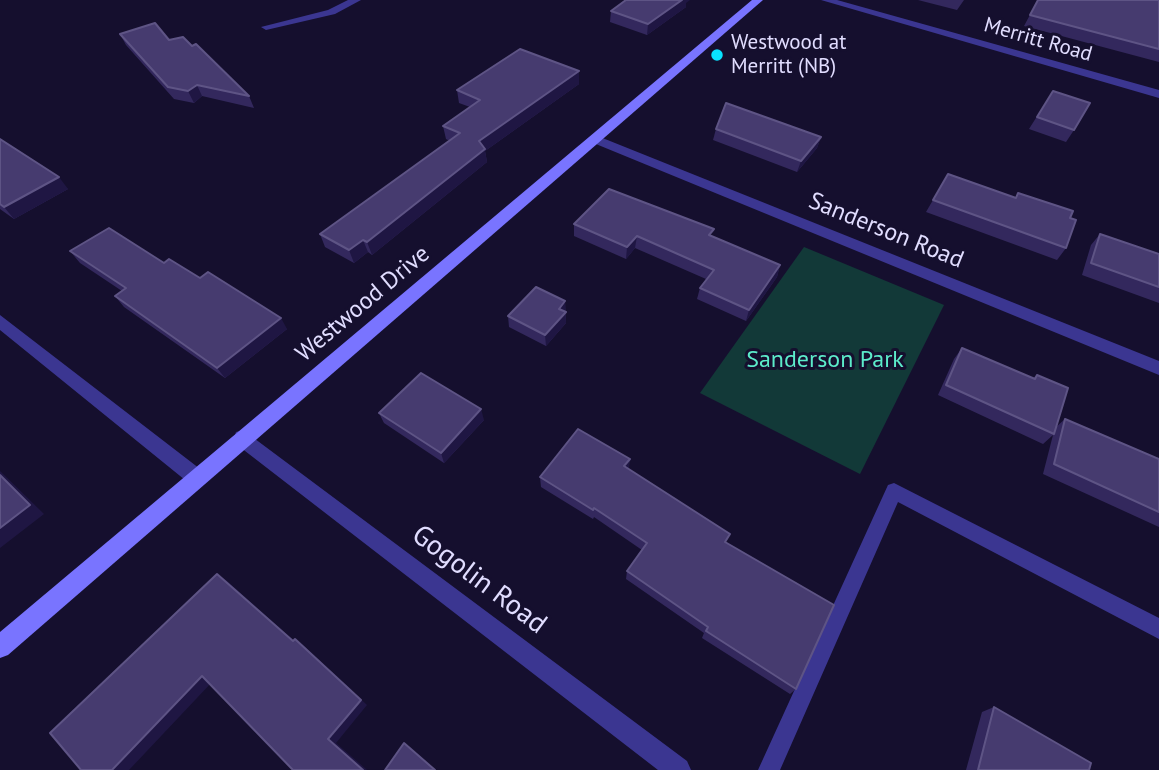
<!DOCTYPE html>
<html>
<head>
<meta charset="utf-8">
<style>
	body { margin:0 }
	canvas { display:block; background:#150f2e }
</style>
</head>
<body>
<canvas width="1159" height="770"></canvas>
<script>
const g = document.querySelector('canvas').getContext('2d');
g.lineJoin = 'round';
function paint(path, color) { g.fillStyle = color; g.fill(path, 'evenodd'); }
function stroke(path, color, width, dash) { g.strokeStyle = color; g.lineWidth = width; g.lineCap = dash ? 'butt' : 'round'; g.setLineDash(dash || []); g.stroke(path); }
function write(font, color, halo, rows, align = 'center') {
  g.font = font + ' "PT Sans",sans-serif'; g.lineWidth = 6; g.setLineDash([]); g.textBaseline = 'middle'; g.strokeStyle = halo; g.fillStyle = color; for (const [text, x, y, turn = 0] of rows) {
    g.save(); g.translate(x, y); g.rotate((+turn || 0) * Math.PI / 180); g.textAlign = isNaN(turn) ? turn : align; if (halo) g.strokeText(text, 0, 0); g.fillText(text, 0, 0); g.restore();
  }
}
paint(new Path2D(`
	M 804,247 L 944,305 L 860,474 L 700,393 Z`), '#123938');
paint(new Path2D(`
	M 894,483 L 1159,618 L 1159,639 L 898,502 L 780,770 L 758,770 L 888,485 Z`), '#3b3691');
paint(new Path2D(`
	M 348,0 L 361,0 L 335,14 L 266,30 L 261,27 L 328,10 Z
	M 821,0 L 837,0 L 1159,90 L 1159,98 Z
	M 595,135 L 1159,361 L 1159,375 L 591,142 L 591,136 Z
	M 0,315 L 204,472 L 207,478 L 204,484 L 197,487 L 190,484 L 0,330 Z
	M 243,430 L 687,761 L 691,770 L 658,770 L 236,444 L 234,438 L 236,432 Z`), '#3b3691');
paint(new Path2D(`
	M 752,0 L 763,0 L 8,655 L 0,658 L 0,632 Z`), '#7974ff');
paint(new Path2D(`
	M 918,0 L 964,0 L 957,10 Z
	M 1038,0 L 1159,0 L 1159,62 L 1024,26 Z
	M 686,3 L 686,7 L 647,35 L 610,22 L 611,11 Z
	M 120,34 L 169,40 L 192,46 L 249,96 L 254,108 L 202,96 L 194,103 L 174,99 L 126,45 Z
	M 579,84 L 485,151 L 487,162 L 372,255 L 368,252 L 354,263 L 325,247 L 320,234 L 450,141 L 446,139 L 443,126 L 470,107 L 459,103 L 457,90 Z
	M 1053,91 L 1074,130 L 1066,142 L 1029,129 Z
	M 716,129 L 821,137 L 817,148 L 797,172 L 713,140 Z
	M 0,139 L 68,189 L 14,219 L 0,209 Z
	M 1018,193 L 1070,218 L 1066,248 L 1057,260 L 926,212 L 933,200 L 1015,198 Z
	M 574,224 L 712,237 L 780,265 L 777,277 L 746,321 L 697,299 L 700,288 L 706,279 L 635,248 L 626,259 L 574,236 Z
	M 1100,234 L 1159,254 L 1159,303 L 1082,275 L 1091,245 Z
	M 70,251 L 164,263 L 200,278 L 287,329 L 225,378 L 124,307 L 115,296 L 122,291 L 80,263 Z
	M 565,301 L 566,323 L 546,346 L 509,327 L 508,316 Z
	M 962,348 L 1033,378 L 1037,375 L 1056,427 L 1065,419 L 1159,459 L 1159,527 L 1043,474 L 1053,435 L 1043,444 L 938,395 L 954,359 Z
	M 379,413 L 484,420 L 444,463 L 384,423 Z
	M 630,459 L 628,469 L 726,542 L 796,689 L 790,694 L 702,638 L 704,633 L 626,579 L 627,571 L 642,550 L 594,517 L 593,519 L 541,487 L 540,477 Z
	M 994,707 L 1089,770 L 966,770 L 982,712 Z`), '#33285d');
paint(new Path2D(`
	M 682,0 L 690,0 L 686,3 L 686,7 L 647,35 L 648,24 Z
	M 579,71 L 579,84 L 485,151 L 487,162 L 372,255 L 367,242 L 479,141 Z
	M 197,85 L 202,96 L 194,103 L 188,91 Z
	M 821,137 L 817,148 L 797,172 L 801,161 Z
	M 59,177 L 68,189 L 14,219 L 4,207 Z
	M 637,236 L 635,248 L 626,259 L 627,247 Z
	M 363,240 L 368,252 L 354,263 L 349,250 Z
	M 780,265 L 777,277 L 746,321 L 749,310 Z
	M 565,301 L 566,323 L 546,346 L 545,335 L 559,309 Z
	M 281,318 L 287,329 L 225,378 L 217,368 Z
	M 481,409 L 484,420 L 444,463 L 441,453 Z
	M 630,459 L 629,468 L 623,476 L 624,466 Z
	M 0,471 L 44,514 L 0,548 Z
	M 217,574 L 227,581 L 301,647 L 293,641 Z
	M 295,639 L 303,645 L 367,705 L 336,743 L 367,770 L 363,770 L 328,739 Z
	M 202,676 L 213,681 L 129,770 L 112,770 Z`), '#1f1643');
const building = new Path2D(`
	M 626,0 L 682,0 L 648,24 L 611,11 Z
	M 1038,0 L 1159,0 L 1159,49 L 1030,15 Z
	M 155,23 L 169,40 L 183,37 L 192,46 L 196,44 L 249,96 L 197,85 L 188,91 L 168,87 L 120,34 Z
	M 520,49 L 579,71 L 479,141 L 485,149 L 367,242 L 363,240 L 349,250 L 320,234 L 460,133 L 443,126 L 480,100 L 457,90 Z
	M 1053,91 L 1090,103 L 1074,130 L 1037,117 Z
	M 726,103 L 821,137 L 801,161 L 716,129 Z
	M 0,139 L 59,177 L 4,207 L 0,204 Z
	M 948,174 L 1016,198 L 1018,193 L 1073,211 L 1070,218 L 1076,220 L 1066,248 L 933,200 Z
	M 609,189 L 714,229 L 709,235 L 780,265 L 749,310 L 700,288 L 714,270 L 637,236 L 627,247 L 574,224 Z
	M 109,228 L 164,263 L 169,259 L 200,278 L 208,272 L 281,318 L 217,368 L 115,296 L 126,288 L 70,251 Z
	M 1100,234 L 1159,254 L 1159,287 L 1091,263 Z
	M 536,287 L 565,301 L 559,309 L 566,312 L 545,335 L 508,316 Z
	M 962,348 L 1035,379 L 1037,375 L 1068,388 L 1054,434 L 946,385 Z
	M 421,373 L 481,409 L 441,453 L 379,413 Z
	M 1065,419 L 1159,459 L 1159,512 L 1054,464 Z
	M 578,429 L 630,459 L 624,466 L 730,534 L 725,542 L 834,605 L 796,689 L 706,631 L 708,627 L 627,571 L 647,543 L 594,508 L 593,510 L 540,477 Z
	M 0,475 L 30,505 L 0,528 Z
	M 217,574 L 293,641 L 295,639 L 361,700 L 328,739 L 363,770 L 293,770 L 202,676 L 112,770 L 81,770 L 50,733 Z
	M 994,707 L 1091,763 L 1089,770 L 978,770 Z
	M 404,743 L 435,770 L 385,770 Z`);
paint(building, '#463b6f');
stroke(building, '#5e5485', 2);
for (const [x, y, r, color] of [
	[717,55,7,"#09e2ff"]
]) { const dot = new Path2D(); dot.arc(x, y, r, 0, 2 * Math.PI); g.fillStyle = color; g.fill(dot); stroke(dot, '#150f2e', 2.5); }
write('21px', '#e1ddff', '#150f2e', [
	["Merritt Road",1038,40,16]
]);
write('21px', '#e1ddff', '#150f2e', [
	["Westwood at",731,43],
	["Merritt (NB)",731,67]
], 'left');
write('24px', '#e1ddff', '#150f2e', [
	["Sanderson Road",886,231,22],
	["Westwood Drive",363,304,-40]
]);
write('24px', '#5cebca', '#150f2e', [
	["Sanderson Park",825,360]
]);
write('28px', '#e1ddff', '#150f2e', [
	["Gogolin Road",479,580,37]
]);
</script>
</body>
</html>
